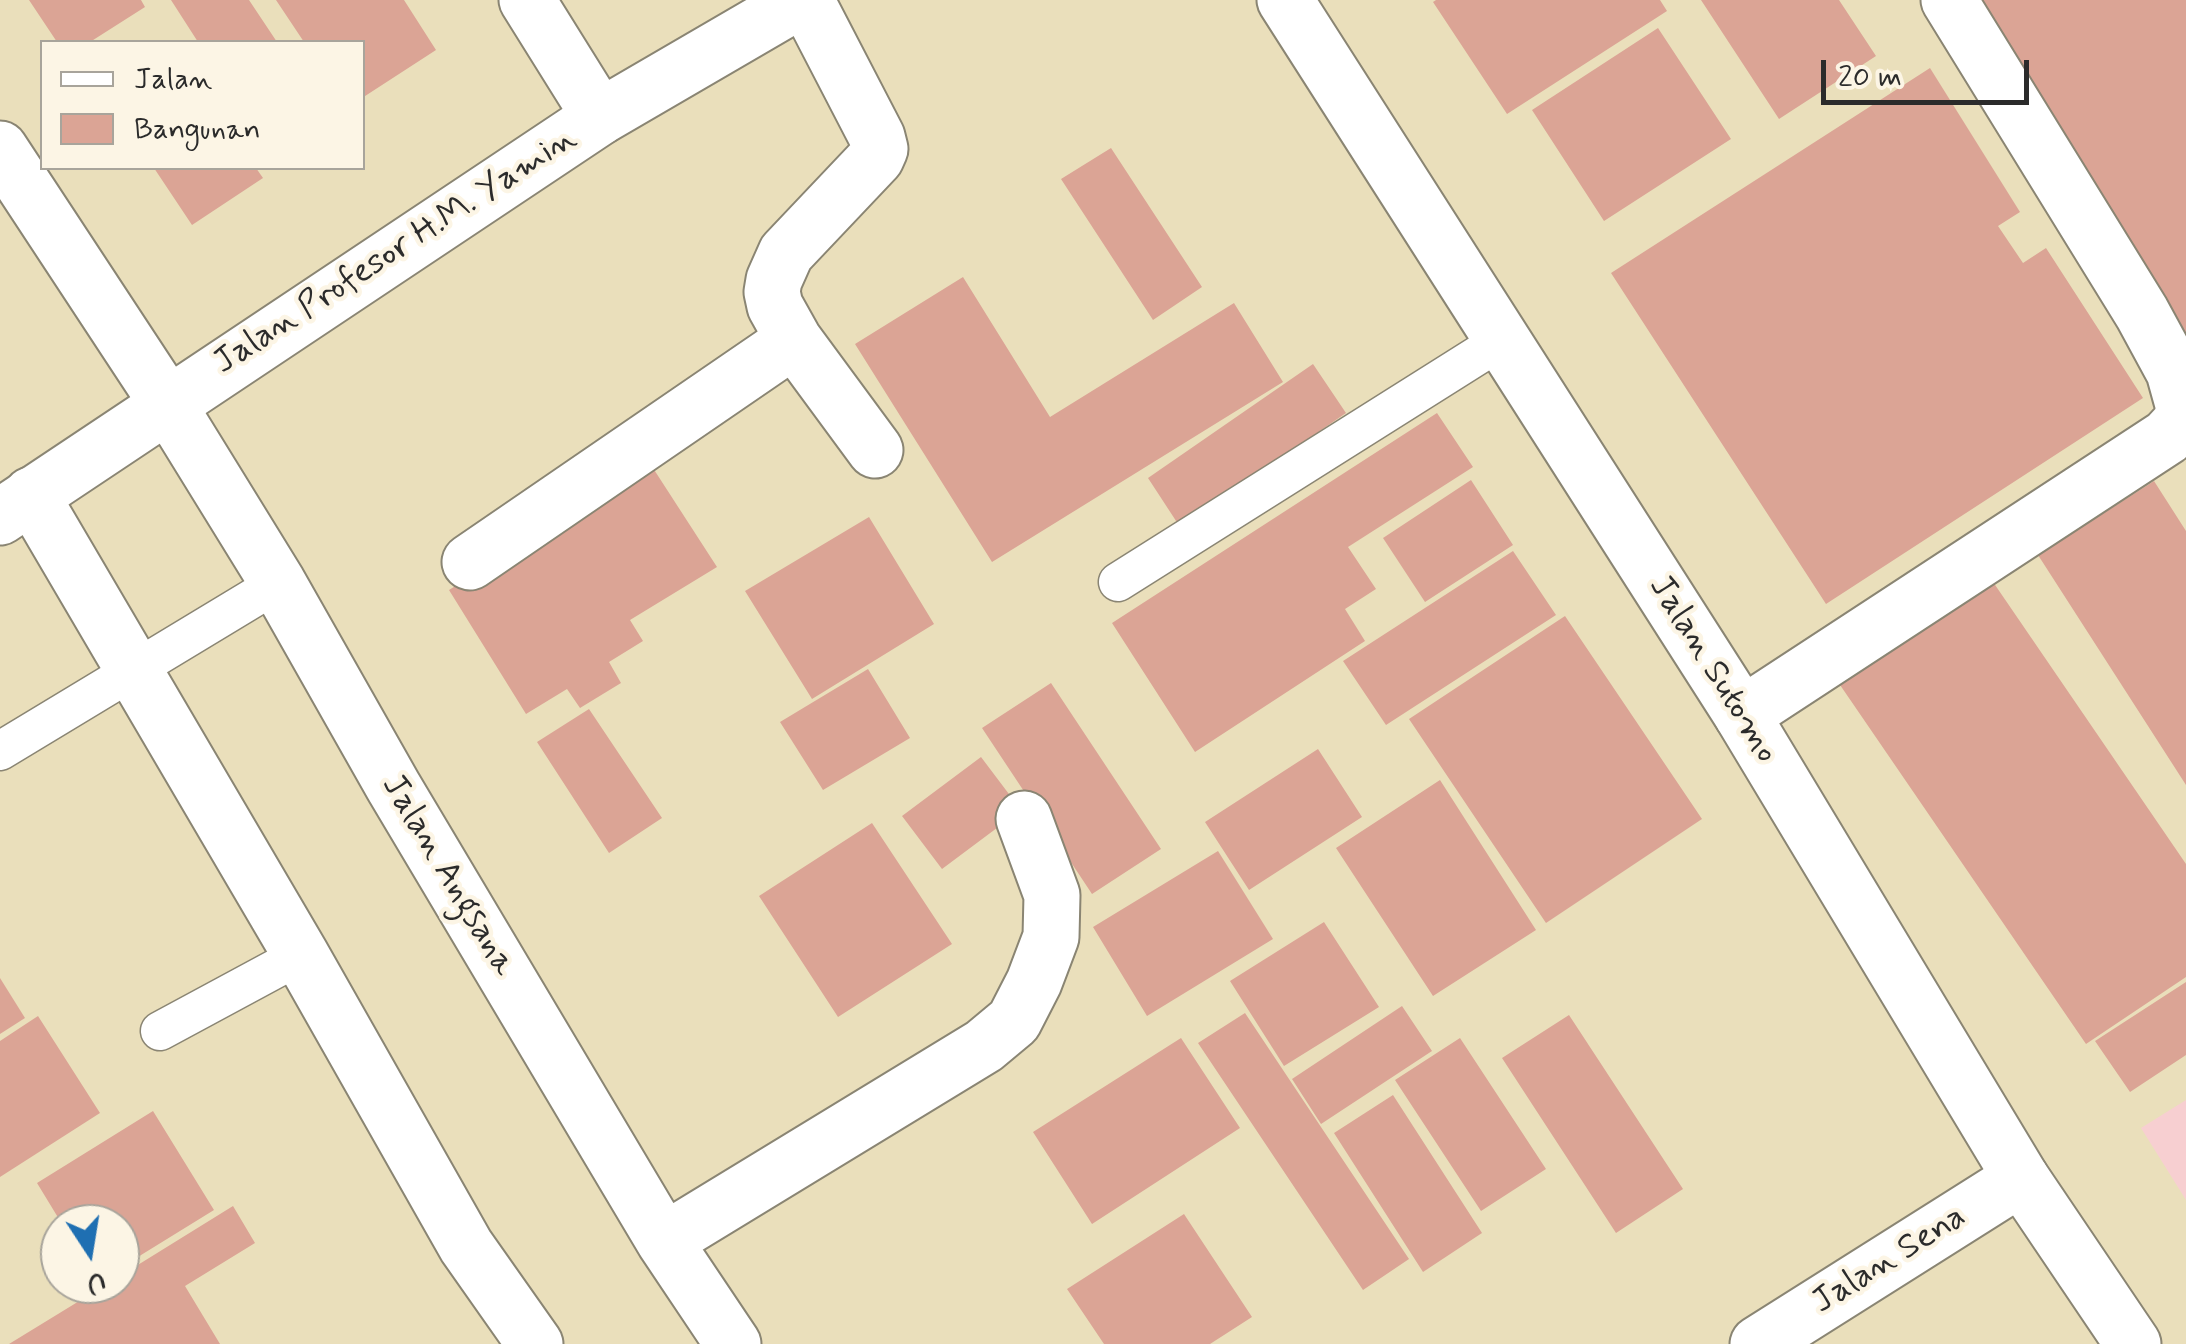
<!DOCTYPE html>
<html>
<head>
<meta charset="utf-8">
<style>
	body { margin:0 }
	#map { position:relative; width:2186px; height:1344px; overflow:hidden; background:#eadfbb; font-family:Mynerve,sans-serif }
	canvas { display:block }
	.legend { position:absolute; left:40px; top:40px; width:325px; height:130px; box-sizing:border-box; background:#fcf5e5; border:2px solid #a8a49b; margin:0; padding:12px 18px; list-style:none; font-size:30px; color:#2b2b2b }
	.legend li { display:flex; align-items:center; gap:20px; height:50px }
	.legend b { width:50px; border:2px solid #a8a49b }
	.north { position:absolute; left:40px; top:1204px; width:100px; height:100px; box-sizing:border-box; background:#fcf5e5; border:2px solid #a8a49b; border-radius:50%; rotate:168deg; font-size:28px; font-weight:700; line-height:40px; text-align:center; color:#2b2b2b }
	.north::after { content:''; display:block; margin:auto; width:35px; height:45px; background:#1f6fb2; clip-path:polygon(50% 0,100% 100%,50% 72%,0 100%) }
	.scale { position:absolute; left:1821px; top:60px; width:208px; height:45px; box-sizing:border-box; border:5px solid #2b2b2b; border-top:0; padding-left:12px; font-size:30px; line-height:35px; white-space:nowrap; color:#2b2b2b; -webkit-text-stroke:8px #fcf5e5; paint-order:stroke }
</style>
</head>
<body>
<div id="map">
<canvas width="2186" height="1344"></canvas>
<ul class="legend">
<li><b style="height:12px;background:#fff"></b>Jalan</li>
<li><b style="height:28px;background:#dba495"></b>Bangunan</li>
</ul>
<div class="north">U</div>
<div class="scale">20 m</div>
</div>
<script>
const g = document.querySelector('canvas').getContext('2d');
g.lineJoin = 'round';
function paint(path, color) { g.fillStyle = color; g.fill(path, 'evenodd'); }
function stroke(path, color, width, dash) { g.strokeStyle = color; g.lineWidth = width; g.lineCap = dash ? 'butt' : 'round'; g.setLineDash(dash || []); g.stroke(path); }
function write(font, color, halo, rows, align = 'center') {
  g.font = font + ' Mynerve,sans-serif'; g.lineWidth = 9; g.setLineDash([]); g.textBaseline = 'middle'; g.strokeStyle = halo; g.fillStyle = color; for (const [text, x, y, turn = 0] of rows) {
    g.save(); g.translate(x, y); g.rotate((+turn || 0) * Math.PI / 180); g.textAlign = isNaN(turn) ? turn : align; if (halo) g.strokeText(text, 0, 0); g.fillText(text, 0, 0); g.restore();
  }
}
paint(new Path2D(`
	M 2186,1100 L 2186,1200 L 2141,1128 Z`), '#f7cfd1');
paint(new Path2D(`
	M 29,0 L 141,0 L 145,7 L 90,42 L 57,42 Z
	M 171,0 L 249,0 L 277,42 L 198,42 Z
	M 276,0 L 404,0 L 436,50 L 362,98 L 362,42 L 304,42 Z
	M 1436,0 L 1660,0 L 1667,11 L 1507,114 L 1433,2 Z
	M 1701,0 L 1839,0 L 1876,56 L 1779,119 Z
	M 1977,0 L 2186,0 L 2186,337 Z
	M 1658,28 L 1731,139 L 1604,221 L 1532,110 Z
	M 1930,68 L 2020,212 L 1998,226 L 2023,263 L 2046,248 L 2143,398 L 1826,604 L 1611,273 Z
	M 1111,148 L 1202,287 L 1153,320 L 1061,179 Z
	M 154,168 L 256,168 L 263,178 L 192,225 Z
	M 963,277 L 1050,417 L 1234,303 L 1283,382 L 992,562 L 855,344 Z
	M 1313,364 L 1346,413 L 1180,527 L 1148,478 Z
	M 1437,413 L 1473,467 L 1348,547 L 1376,589 L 1345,609 L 1365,641 L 1195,752 L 1112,623 Z
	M 651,465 L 717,567 L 630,620 L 643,641 L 609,662 L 621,683 L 580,708 L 567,689 L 526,714 L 449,590 Z
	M 1471,480 L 1513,545 L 1425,602 L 1383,538 Z
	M 2154,481 L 2186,531 L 2186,785 L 2038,555 Z
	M 869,517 L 934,624 L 812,699 L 745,591 Z
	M 1513,551 L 1556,615 L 1386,725 L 1343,661 Z
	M 1991,579 L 2186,864 L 2186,977 L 2086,1044 L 1838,682 Z
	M 1565,616 L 1702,819 L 1546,923 L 1409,719 Z
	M 868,669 L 910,738 L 823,790 L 780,722 Z
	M 1051,683 L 1161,849 L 1092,894 L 982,728 Z
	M 589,709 L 662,818 L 609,853 L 537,742 Z
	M 1318,749 L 1362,817 L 1249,890 L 1205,822 Z
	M 981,757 L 1021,810 L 942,869 L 902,816 Z
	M 1440,780 L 1536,930 L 1433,996 L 1336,848 Z
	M 872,823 L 952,944 L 838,1017 L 759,896 Z
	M 1218,851 L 1273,939 L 1147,1016 L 1093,927 Z
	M 1324,922 L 1379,1007 L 1284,1066 L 1230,981 Z
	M 0,978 L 25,1018 L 0,1034 Z
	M 2186,982 L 2186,1055 L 2130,1092 L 2095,1041 Z
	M 1402,1006 L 1432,1051 L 1321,1124 L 1292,1079 Z
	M 1245,1013 L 1409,1259 L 1363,1290 L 1198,1043 Z
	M 1569,1015 L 1683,1189 L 1616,1233 L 1502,1058 Z
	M 38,1016 L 100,1113 L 0,1177 L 0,1041 Z
	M 1181,1038 L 1240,1128 L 1092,1224 L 1033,1132 Z
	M 1460,1038 L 1546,1169 L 1481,1211 L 1395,1080 Z
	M 1393,1095 L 1482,1233 L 1423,1272 L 1334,1133 Z
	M 153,1111 L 214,1210 L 120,1268 L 120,1224 L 62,1224 L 37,1183 Z
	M 233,1206 L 255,1243 L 185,1286 L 220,1344 L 9,1344 L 107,1284 L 120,1284 L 120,1276 Z
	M 1184,1214 L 1252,1317 L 1210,1344 L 1104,1344 L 1067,1289 Z`), '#dba495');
const service = new Path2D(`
	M 1118,582 L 1502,340
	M 0,751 L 278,583
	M 160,1031 L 301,955`);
const minor = new Path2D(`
	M 527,0 L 600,117
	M 806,0 L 877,137 L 880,149 L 876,158 L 786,253 L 774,280 L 772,292 L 775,306 L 794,340 L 875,450
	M 0,149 L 167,403 L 278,583 L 393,786 L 664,1241 L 733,1344
	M 31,495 L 301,955 L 466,1246 L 535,1344
	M 470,562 L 794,340
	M 1742,715 L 2167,437 L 2180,423 L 2184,408 L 2174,372 L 2142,313 L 1949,0
	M 664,1241 L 984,1046 L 1014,1021 L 1034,982 L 1051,937 L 1052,895 L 1024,819
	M 1758,1344 L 2021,1178`);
const secondary = new Path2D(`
	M 1285,0 L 1742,715 L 2021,1178 L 2133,1344`);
const primary = new Path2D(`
	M 0,517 L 600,117 L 801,0`);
stroke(service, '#8a8573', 41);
stroke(minor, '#8a8573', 59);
stroke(secondary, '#8a8573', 59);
stroke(primary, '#8a8573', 59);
stroke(service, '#fff', 38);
stroke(minor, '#fff', 55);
stroke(secondary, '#fff', 55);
stroke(primary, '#fff', 55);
write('35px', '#2b2b2b', '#fcf5e5', [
	["Jalan Profesor H.M. Yamin",396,252,-33],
	["Jalan Sutomo",1712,670,58],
	["Jalan Angsana",447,876,59],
	["Jalan Sena",1890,1261,-32]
]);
</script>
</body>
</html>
